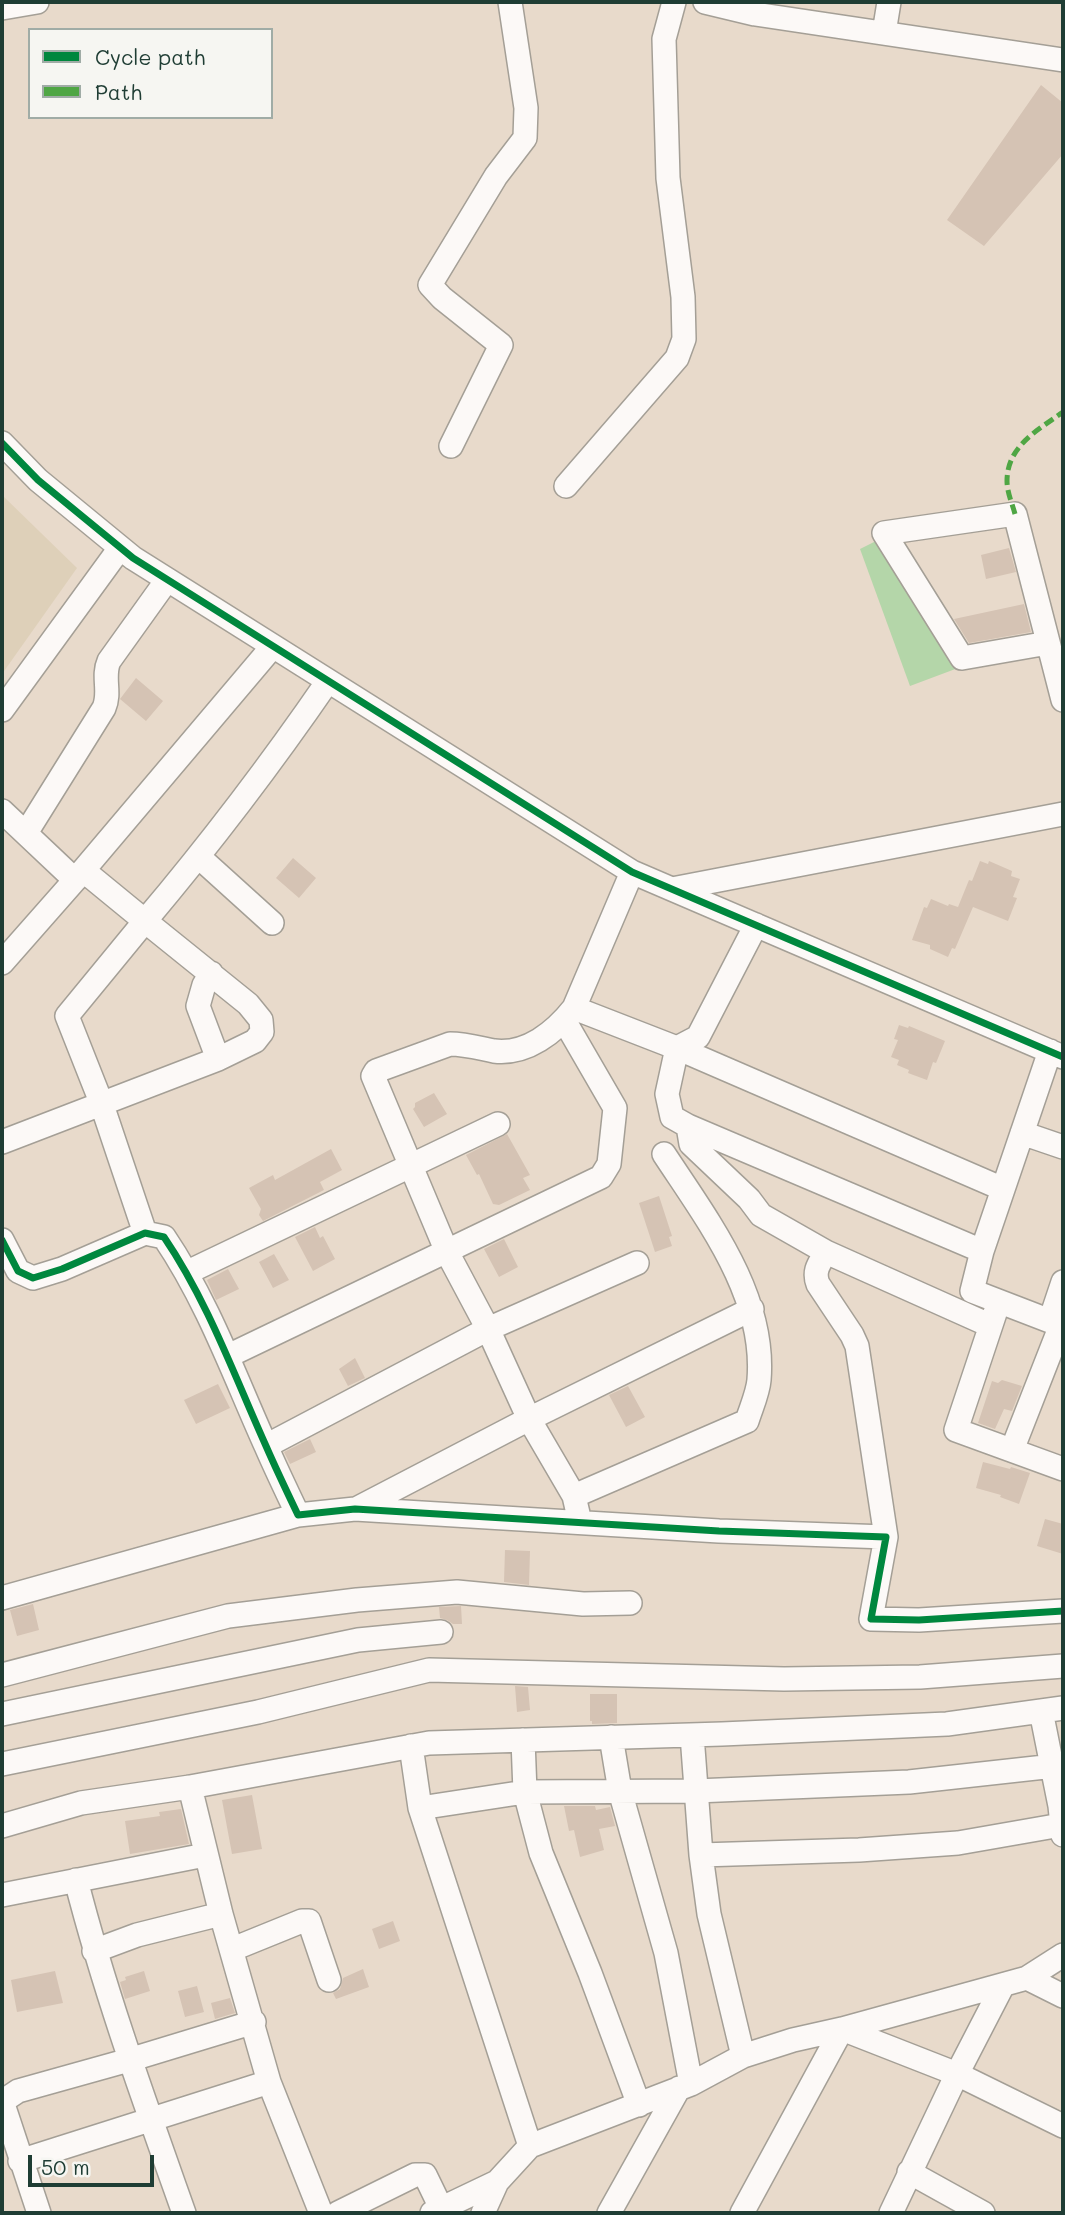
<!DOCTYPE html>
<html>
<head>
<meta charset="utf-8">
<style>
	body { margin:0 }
	#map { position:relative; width:1065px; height:2215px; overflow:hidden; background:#e8dacb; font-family:Mali,sans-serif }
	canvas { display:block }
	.frame { position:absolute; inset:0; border:4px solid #1f3d34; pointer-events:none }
	.legend { position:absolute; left:28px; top:28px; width:245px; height:91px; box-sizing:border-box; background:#f6f6f2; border:2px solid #a0aca6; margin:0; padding:9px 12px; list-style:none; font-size:21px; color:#1f3d34 }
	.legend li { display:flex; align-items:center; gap:14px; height:35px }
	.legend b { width:35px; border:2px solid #a0aca6 }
	.scale { position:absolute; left:28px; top:2155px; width:126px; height:32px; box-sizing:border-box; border:4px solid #1f3d34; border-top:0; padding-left:9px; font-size:21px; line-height:24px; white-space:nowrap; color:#1f3d34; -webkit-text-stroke:5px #f6f6f2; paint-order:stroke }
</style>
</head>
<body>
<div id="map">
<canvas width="1065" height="2215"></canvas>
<div class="frame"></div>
<ul class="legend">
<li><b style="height:9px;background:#00873e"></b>Cycle path</li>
<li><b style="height:9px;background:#4fa644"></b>Path</li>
</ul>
<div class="scale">50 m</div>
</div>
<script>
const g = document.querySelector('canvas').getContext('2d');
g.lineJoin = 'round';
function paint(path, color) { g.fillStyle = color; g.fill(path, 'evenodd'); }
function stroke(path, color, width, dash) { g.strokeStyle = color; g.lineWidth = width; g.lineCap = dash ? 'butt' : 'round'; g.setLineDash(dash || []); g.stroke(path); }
paint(new Path2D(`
	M 2,495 L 77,568 L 2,674 Z`), '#ded0b9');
paint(new Path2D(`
	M 878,540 L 958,668 L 910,686 L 860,549 Z`), '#b4d6a9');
paint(new Path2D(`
	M 1041,85 L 1063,103 L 1063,154 L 984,246 L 947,220 Z
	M 1009,548 L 1016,572 L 986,579 L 981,555 Z
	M 1024,604 L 1031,632 L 969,643 L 954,619 Z
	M 136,678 L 163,701 L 146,721 L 120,699 Z
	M 293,858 L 316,878 L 299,898 L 276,878 Z
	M 980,861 L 988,864 L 989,861 L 1012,871 L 1011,876 L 1020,879 L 1013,897 L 1017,898 L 1008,921 L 973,907 L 955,949 L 952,948 L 948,957 L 930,949 L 930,945 L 912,940 L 924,907 L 927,908 L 931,899 L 948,906 L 949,904 L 958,907 L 969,880 L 972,881 Z
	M 899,1025 L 908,1028 L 909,1026 L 945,1041 L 936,1063 L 933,1062 L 927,1080 L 908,1073 L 909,1070 L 897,1065 L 899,1060 L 891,1057 L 898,1040 L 894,1039 Z
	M 434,1093 L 447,1114 L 424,1127 L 413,1109 L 415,1107 L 415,1103 Z
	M 507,1134 L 530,1175 L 523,1178 L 530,1190 L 499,1205 L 493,1204 L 479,1174 L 477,1175 L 466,1155 Z
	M 331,1149 L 342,1170 L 320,1182 L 324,1190 L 263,1221 L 259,1215 L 261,1209 L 249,1188 L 273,1175 L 275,1180 Z
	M 659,1196 L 672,1236 L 669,1237 L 672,1246 L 655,1252 L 639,1203 Z
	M 315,1227 L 320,1238 L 323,1236 L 335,1259 L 313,1271 L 295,1237 Z
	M 504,1239 L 518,1267 L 499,1277 L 484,1249 Z
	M 274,1254 L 289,1280 L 273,1288 L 259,1262 Z
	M 228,1269 L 239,1289 L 216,1300 L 207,1280 Z
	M 355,1358 L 365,1378 L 348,1386 L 339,1369 Z
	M 1002,1380 L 1022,1386 L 1012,1411 L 1004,1409 L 995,1429 L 978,1423 L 992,1381 L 998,1383 Z
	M 218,1384 L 230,1408 L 196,1424 L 184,1400 Z
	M 628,1386 L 645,1417 L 626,1427 L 609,1395 Z
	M 310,1439 L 316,1452 L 290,1464 L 284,1452 Z
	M 983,1462 L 1010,1469 L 1011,1467 L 1030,1473 L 1019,1504 L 1000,1497 L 1001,1495 L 976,1488 Z
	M 1045,1519 L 1063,1524 L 1063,1554 L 1037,1546 Z
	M 505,1550 L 530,1551 L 529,1585 L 504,1582 Z
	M 33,1604 L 39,1630 L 17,1636 L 10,1610 Z
	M 461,1606 L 462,1624 L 453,1624 L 447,1620 L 440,1618 L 439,1607 Z
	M 515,1686 L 528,1687 L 530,1710 L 517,1712 Z
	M 590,1694 L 617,1694 L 617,1723 L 592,1724 L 592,1721 L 590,1721 Z
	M 252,1795 L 262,1849 L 232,1854 L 222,1800 Z
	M 564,1806 L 595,1806 L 596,1810 L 610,1807 L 615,1826 L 599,1829 L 604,1850 L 580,1857 L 574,1830 L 569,1831 Z
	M 181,1809 L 189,1844 L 130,1854 L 125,1821 L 160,1816 L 159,1812 Z
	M 393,1921 L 400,1941 L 379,1949 L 372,1929 Z
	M 363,1969 L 369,1987 L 336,1999 L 333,1993 L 340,1989 L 343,1978 Z
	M 55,1971 L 63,2003 L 17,2012 L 11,1980 Z
	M 144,1971 L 150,1991 L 125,1999 L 120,1982 L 126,1980 L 125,1977 Z
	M 197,1986 L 204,2012 L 185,2017 L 178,1991 Z
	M 230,1998 L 235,2013 L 215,2019 L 211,2003 Z`), '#d5c3b4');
const minor = new Path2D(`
	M 705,2 L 755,14 L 1063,60
	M 2,8 L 37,2
	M 884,33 L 889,2
	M 2,443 L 38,480 L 133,558 L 632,872 L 1063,1057
	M 451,446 L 501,345 L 442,298 L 430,285 L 496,176 L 525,138 L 526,108 L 510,2
	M 566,486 L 677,358 L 684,339 L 683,297 L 668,178 L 664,39 L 674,2
	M 1048,643 L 962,658 L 884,533 L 1015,514 L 1063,700
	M 2,710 L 120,548
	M 2,811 L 75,880 L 2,963
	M 26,833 L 104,708 C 111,692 102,677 109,661 L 167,580
	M 199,857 L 272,923
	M 84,871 L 145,921 L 67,1016 L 101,1102 L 145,1233
	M 632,872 L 574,1008 L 677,1048 L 667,1094 L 672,1117 L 688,1126 L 691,1144 L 749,1199 L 761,1215 L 826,1252 L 989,1325
	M 75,880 L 273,646
	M 672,889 L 1063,814
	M 211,973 L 204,985 L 198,1006 L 218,1059
	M 574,1008 C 555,1032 527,1055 494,1051 C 479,1048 465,1044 450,1044 L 376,1071 L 373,1076 L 447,1252 L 488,1329 L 529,1419 L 574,1496 L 580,1522
	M 677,1048 L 1003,1189
	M 677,1048 L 698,1037 L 756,925
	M 1050,1051 L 982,1251 L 972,1291 L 1063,1326
	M 688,1126 L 982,1251
	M 1022,1133 L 1063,1147
	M 2,1142 L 218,1059 L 255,1041 L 262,1032 L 261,1020 L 248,1004 L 145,921 C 210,844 271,764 328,681
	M 2,1240 L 18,1271 L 33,1278 L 62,1269 L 145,1233 L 164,1237 C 208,1302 234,1375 266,1446 C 276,1469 287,1492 298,1515 L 355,1509 L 719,1531 L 886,1537 L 871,1619 L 919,1620 L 1063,1611
	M 826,1252 C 819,1264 813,1271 818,1284 L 852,1335 L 857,1346 L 886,1537
	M 188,1272 L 498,1124
	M 995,1313 L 956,1430 L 1063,1469
	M 1050,1321 L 1063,1282
	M 228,1356 L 601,1177 L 609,1164 L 615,1108 L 564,1020
	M 266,1446 L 488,1329 L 637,1263
	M 1012,1450 L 1061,1325
	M 574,1496 L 747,1421 C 751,1408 758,1393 759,1380 C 766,1296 708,1221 664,1154
	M 358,1508 L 529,1419 L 752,1309
	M 2,1598 L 298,1515
	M 2,1675 L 228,1616 L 357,1600 L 457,1592 L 583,1604 L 630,1603
	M 1041,1711 L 1060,1806 L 1063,1835
	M 2,1714 L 358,1640 L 441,1632
	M 692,1735 L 701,1855 L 709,1914 L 743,2056
	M 611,1737 L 620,1791 L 666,1953 L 691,2084
	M 523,1740 L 525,1792 L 541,1853 L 590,1973 L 639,2105
	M 411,1746 L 420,1808 L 525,1792 L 696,1791 L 909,1782 L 1063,1765
	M 2,1764 L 258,1712 L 429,1670 L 784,1679 L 920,1677 L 1063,1666
	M 190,1787 L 221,1914 L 269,2082 L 321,2213
	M 420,1808 L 530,2146
	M 2,1826 L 81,1803 L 190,1787 L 429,1743 L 722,1734 L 947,1724 L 1063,1708
	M 701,1855 L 859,1850 L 958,1843 L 1061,1825
	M 76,1880 C 105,1993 145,2103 184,2213
	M 2,1895 L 205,1855
	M 233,1949 L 302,1921 L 309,1921 L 329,1980
	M 94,1951 L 137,1935 L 221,1914
	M 1027,1978 L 1063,1996
	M 2,2101 L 39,2213
	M 3,2101 L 18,2091 L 129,2060 L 254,2022
	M 20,2161 L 269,2082
	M 909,2172 L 983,2213
	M 338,2213 L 415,2175 L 425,2175 L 441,2208
	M 432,2213 L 497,2182 L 530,2146 L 691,2084 L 743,2056 L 793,2040 L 842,2029 L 1027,1978 L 1063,1955
	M 483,2213 L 497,2182
	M 609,2213 L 679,2088
	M 742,2213 L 842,2029 L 957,2074 L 1063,2126
	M 891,2213 L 957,2074 L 1003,1985`);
stroke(minor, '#a49f96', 26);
stroke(minor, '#fcf9f7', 23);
stroke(new Path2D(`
	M 1015,514 C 1012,503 1007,492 1007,481 C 1007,446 1038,430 1063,412`), '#4fa644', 5, [10, 5]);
stroke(new Path2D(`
	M 2,443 L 38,480 L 133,558 L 632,872 L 1063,1057
	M 2,1240 L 18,1271 L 33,1278 L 62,1269 L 145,1233 L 164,1237 C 208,1302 234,1375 266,1446 C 276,1469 287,1492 298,1515 L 355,1509 L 719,1531 L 886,1537 L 871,1619 L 919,1620 L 1063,1611`), '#00873e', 7);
</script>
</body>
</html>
